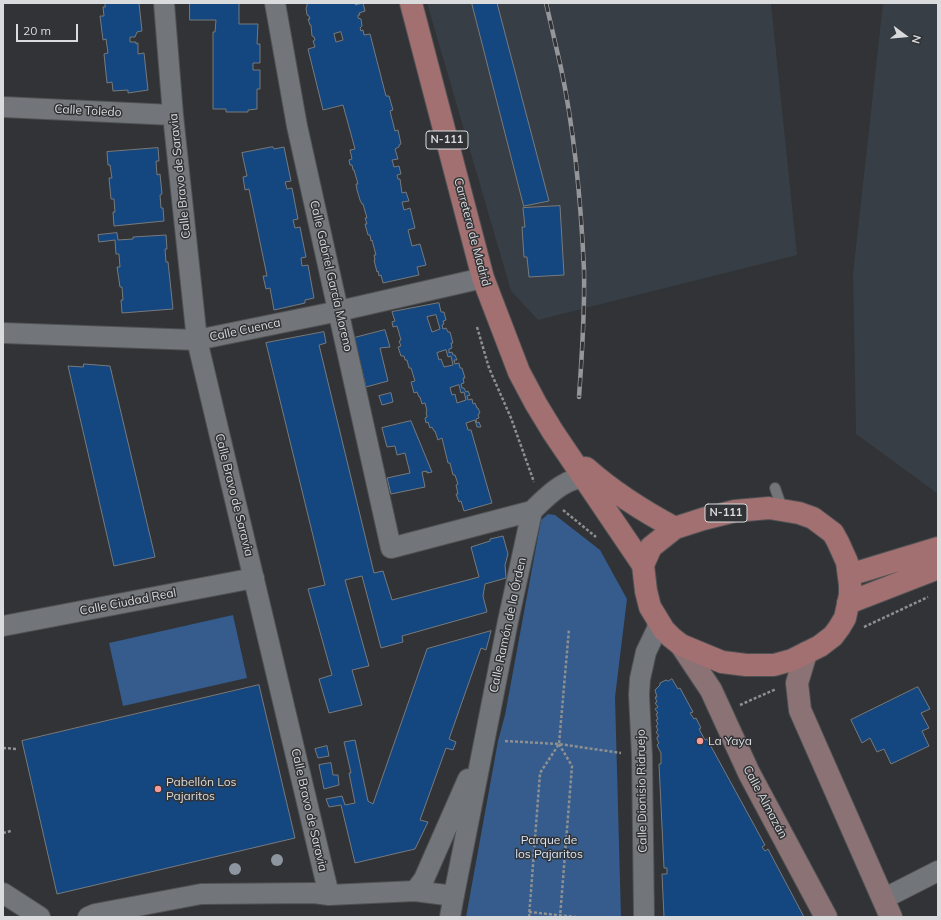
<!DOCTYPE html>
<html>
<head>
<meta charset="utf-8">
<style>
	body { margin:0 }
	#map { position:relative; width:941px; height:920px; overflow:hidden; background:#313336; font-family:Mulish,sans-serif }
	canvas { display:block }
	.frame { position:absolute; inset:0; border:4px solid #d9dbdd; pointer-events:none }
	.north { position:absolute; left:885px; top:16px; width:40px; height:40px; -webkit-text-stroke:3px #313336; paint-order:stroke; rotate:106deg; font-size:11px; font-weight:700; line-height:16px; text-align:center; color:#d9dbdd }
	.north::after { content:''; display:block; margin:auto; width:14px; height:18px; background:#d9dbdd; clip-path:polygon(50% 0,100% 100%,50% 72%,0 100%) }
	.scale { position:absolute; left:16px; top:24px; width:62px; height:18px; box-sizing:border-box; border:2px solid #d9dbdd; border-top:0; padding-left:5px; font-size:12px; line-height:14px; white-space:nowrap; color:#d9dbdd; -webkit-text-stroke:3px #313336; paint-order:stroke }
</style>
</head>
<body>
<div id="map">
<canvas width="941" height="920"></canvas>
<div class="frame"></div>
<div class="north">N</div>
<div class="scale">20 m</div>
</div>
<script>
const g = document.querySelector('canvas').getContext('2d');
g.lineJoin = 'round';
function paint(path, color) { g.fillStyle = color; g.fill(path, 'evenodd'); }
function stroke(path, color, width, dash) { g.strokeStyle = color; g.lineWidth = width; g.lineCap = dash ? 'butt' : 'round'; g.setLineDash(dash || []); g.stroke(path); }
function write(font, color, halo, rows, align = 'center') {
  g.font = font + ' Mulish,sans-serif'; g.lineWidth = 3; g.setLineDash([]); g.textBaseline = 'middle'; g.strokeStyle = halo; g.fillStyle = color; for (const [text, x, y, turn = 0] of rows) {
    g.save(); g.translate(x, y); g.rotate((+turn || 0) * Math.PI / 180); g.textAlign = isNaN(turn) ? turn : align; if (halo) g.strokeText(text, 0, 0); g.fillText(text, 0, 0); g.restore();
  }
}
paint(new Path2D(`
	M 427,3 L 771,3 L 797,255 L 538,320 L 511,291 Z
	M 883,3 L 938,3 L 938,494 L 856,434 L 853,274 Z`), '#373e46');
paint(new Path2D(`
	M 548,514 L 555,515 L 600,550 L 627,599 L 615,697 L 621,917 L 466,917 L 498,741 L 505,715 L 541,520 Z
	M 233,615 L 247,678 L 123,706 L 109,643 Z`), '#355c8c');
const building = new Path2D(`
	M 105,3 L 139,3 L 142,31 L 137,32 L 135,37 L 130,37 L 130,42 L 136,42 L 136,44 L 138,43 L 138,54 L 144,53 L 148,90 L 128,93 L 128,90 L 113,91 L 112,82 L 107,83 L 104,54 L 108,53 L 106,39 L 103,40 L 100,16 L 104,16 L 103,7 L 105,7 Z
	M 190,3 L 239,3 L 239,24 L 258,24 L 257,44 L 260,44 L 260,63 L 253,63 L 253,70 L 260,70 L 260,89 L 257,89 L 257,109 L 248,110 L 248,112 L 226,112 L 226,109 L 213,109 L 213,32 L 215,32 L 216,20 L 190,20 Z
	M 305,3 L 357,3 L 355,5 L 363,3 L 365,11 L 359,13 L 360,15 L 358,15 L 358,18 L 361,19 L 362,26 L 360,28 L 361,31 L 363,30 L 364,35 L 370,34 L 386,96 L 389,96 L 393,110 L 390,111 L 395,131 L 398,130 L 401,144 L 399,145 L 399,147 L 395,149 L 398,159 L 392,160 L 394,167 L 399,166 L 401,174 L 397,175 L 398,179 L 400,179 L 402,193 L 406,192 L 409,201 L 402,202 L 404,210 L 410,208 L 415,228 L 408,230 L 412,246 L 420,244 L 426,265 L 417,267 L 419,275 L 383,283 L 381,275 L 379,276 L 378,271 L 377,272 L 374,260 L 375,260 L 374,255 L 376,255 L 372,240 L 371,241 L 370,235 L 368,235 L 365,224 L 367,224 L 365,218 L 367,218 L 363,204 L 362,204 L 360,200 L 357,190 L 356,184 L 358,184 L 354,170 L 353,170 L 352,165 L 350,165 L 349,160 L 352,159 L 350,150 L 355,149 L 343,105 L 323,110 L 308,49 L 315,47 L 313,41 L 315,40 L 314,37 L 312,36 L 311,25 L 310,25 L 308,19 L 310,19 L 309,16 L 307,15 L 306,8 L 307,6 L 307,3 ZM 341,32 L 343,40 L 336,42 L 334,34 Z
	M 472,3 L 497,3 L 549,201 L 524,206 Z
	M 273,147 L 274,149 L 284,147 L 291,181 L 285,182 L 287,189 L 292,188 L 298,219 L 293,220 L 295,228 L 300,227 L 306,257 L 301,258 L 302,266 L 308,265 L 314,298 L 305,300 L 305,303 L 274,310 L 270,288 L 266,289 L 263,276 L 267,276 L 249,189 L 245,190 L 243,177 L 247,176 L 242,153 Z
	M 158,148 L 159,161 L 156,161 L 157,175 L 160,174 L 162,194 L 160,195 L 161,208 L 163,208 L 164,221 L 114,226 L 113,212 L 115,212 L 114,199 L 111,199 L 109,178 L 112,178 L 110,165 L 108,165 L 107,152 Z
	M 560,206 L 564,275 L 529,277 L 527,257 L 524,257 L 522,227 L 525,227 L 523,208 Z
	M 117,233 L 118,240 L 133,239 L 133,237 L 166,235 L 167,249 L 165,249 L 166,262 L 168,262 L 173,309 L 122,313 L 121,300 L 123,300 L 122,287 L 120,287 L 117,267 L 120,267 L 119,254 L 116,254 L 115,240 L 99,242 L 98,235 Z
	M 439,303 L 441,312 L 444,312 L 446,320 L 443,321 L 444,324 L 442,325 L 443,329 L 446,328 L 448,332 L 450,332 L 453,343 L 451,343 L 452,348 L 449,349 L 449,353 L 452,352 L 453,355 L 455,355 L 457,360 L 454,360 L 455,364 L 459,363 L 460,368 L 462,368 L 465,378 L 463,378 L 464,383 L 461,384 L 462,388 L 464,388 L 466,392 L 468,391 L 470,395 L 467,396 L 468,400 L 472,399 L 473,404 L 475,403 L 477,408 L 478,408 L 480,413 L 478,414 L 479,418 L 476,419 L 477,423 L 479,422 L 481,427 L 477,427 L 475,420 L 466,423 L 468,430 L 471,430 L 492,503 L 464,511 L 461,501 L 459,502 L 456,494 L 458,494 L 456,485 L 458,484 L 455,475 L 453,475 L 450,463 L 448,463 L 442,438 L 438,440 L 435,431 L 434,431 L 432,427 L 430,428 L 428,422 L 426,423 L 425,418 L 427,417 L 426,412 L 427,411 L 425,403 L 422,404 L 420,397 L 419,397 L 417,392 L 414,393 L 411,382 L 415,381 L 411,368 L 409,368 L 407,360 L 405,360 L 404,356 L 401,356 L 398,347 L 401,346 L 399,341 L 401,340 L 397,326 L 393,327 L 392,322 L 395,321 L 392,312 ZM 436,315 L 440,329 L 432,332 L 427,317 ZM 446,350 L 448,357 L 451,356 L 453,365 L 444,367 L 441,359 L 439,360 L 437,353 ZM 459,385 L 461,393 L 464,392 L 466,400 L 457,403 L 455,394 L 452,395 L 450,388 Z
	M 385,330 L 390,347 L 380,348 L 388,381 L 366,387 L 354,338 Z
	M 324,332 L 326,343 L 319,345 L 374,573 L 383,571 L 392,600 L 479,577 L 471,547 L 490,541 L 490,539 L 503,536 L 508,554 L 505,565 L 506,578 L 485,584 L 483,596 L 487,612 L 402,636 L 403,642 L 381,648 L 362,576 L 345,580 L 369,666 L 352,670 L 362,705 L 329,713 L 319,679 L 332,675 L 308,589 L 325,585 L 266,343 Z
	M 84,364 L 110,366 L 155,557 L 114,566 L 68,366 L 83,367 Z
	M 391,393 L 393,402 L 382,405 L 379,396 Z
	M 411,421 L 432,472 L 427,473 L 427,471 L 422,472 L 425,487 L 391,494 L 387,478 L 410,473 L 405,453 L 397,455 L 395,446 L 387,447 L 382,428 Z
	M 491,631 L 486,650 L 481,648 L 449,739 L 456,742 L 453,750 L 446,748 L 420,820 L 428,822 L 415,849 L 355,863 L 341,805 L 329,807 L 326,799 L 342,796 L 345,805 L 355,803 L 349,773 L 351,773 L 344,742 L 355,740 L 368,801 L 373,804 L 427,649 Z
	M 672,679 L 678,689 L 680,688 L 693,712 L 690,713 L 694,719 L 696,718 L 701,728 L 699,729 L 705,740 L 707,739 L 765,845 L 762,847 L 765,851 L 768,849 L 804,917 L 664,917 L 662,874 L 667,874 L 667,868 L 664,868 L 659,764 L 661,764 L 661,753 L 657,745 L 659,743 L 657,739 L 657,737 L 659,736 L 656,732 L 658,730 L 656,726 L 658,724 L 656,720 L 658,719 L 656,714 L 658,713 L 655,709 L 658,707 L 655,703 L 657,702 L 655,697 L 657,697 L 655,690 L 660,685 L 660,683 L 666,680 L 668,681 Z
	M 259,685 L 295,838 L 57,894 L 22,741 Z
	M 918,687 L 930,709 L 921,713 L 929,728 L 922,731 L 929,746 L 891,764 L 884,749 L 877,752 L 870,738 L 862,743 L 851,720 Z
	M 327,746 L 329,756 L 318,758 L 315,749 Z
	M 331,763 L 333,775 L 338,775 L 339,785 L 324,789 L 319,765 Z`);
paint(building, '#14467f');
stroke(building, '#777a7d', 1);
const lane = new Path2D(`
	M 775,488 L 783,511`);
const street = new Path2D(`
	M 164,3 L 173,115 L 197,340 L 329,895 L 415,891 L 454,896
	M 275,3 L 297,126 L 391,548 L 532,511 C 551,492 568,475 596,477
	M 3,107 L 173,115
	M 3,333 L 197,340 L 339,311 L 483,278
	M 3,626 L 254,578
	M 415,891 L 424,879 L 468,779
	M 3,893 L 40,917
	M 883,899 L 938,871
	M 88,917 L 95,914 L 201,894 L 314,893 L 329,895
	M 450,917 L 453,900 L 508,621 L 532,511
	M 644,917 L 642,756 L 639,695 L 640,679 L 646,652 L 657,629 L 658,620`);
const secondary = new Path2D(`
	M 681,645 L 711,690 L 749,773 L 826,917
	M 806,653 L 797,683 L 800,710 L 891,917`);
const primary = new Path2D(`
	M 411,3 L 483,278 L 519,372 L 536,404 L 553,432 L 643,565
	M 586,468 C 613,492 643,511 675,528
	M 769,508 L 799,513 L 813,518 L 833,533 L 838,542 L 847,562 L 850,585 L 850,595 L 845,618 L 839,628 L 833,636 L 820,646 L 792,660 L 774,665 L 746,665 L 722,662 L 681,645 L 671,637 L 664,630 L 650,607 L 646,591 L 643,565 L 651,547 L 675,528 L 703,519 L 735,511 Z
	M 849,575 L 938,548
	M 848,603 L 938,568`);
stroke(lane, '#4f5153', 12);
stroke(street, '#4f5153', 22);
stroke(secondary, '#4f5153', 24);
stroke(primary, '#4f5153', 24);
stroke(new Path2D(`
	M 477,327 L 489,368 L 511,418 L 534,482
	M 563,510 L 596,537
	M 864,627 L 928,597
	M 740,705 L 776,689
	M 505,741 L 559,744 L 621,753
	M 559,744 L 572,766 L 560,917
	M 3,748 L 17,749
	M 3,833 L 11,831
	M 529,912 L 576,917
	M 529,917 L 540,773 L 559,744 L 569,629`), '#8d8f91', 2.5, [3, 2]);
stroke(lane, '#727579', 10);
stroke(street, '#727579', 20);
stroke(secondary, '#8a7275', 22);
stroke(primary, '#a27071', 22);
const rail = new Path2D(`
	M 546,3 C 551,25 556,46 561,68 C 575,134 581,203 584,270 C 585,312 582,355 579,397`);
stroke(rail, '#949699', 4.5);
stroke(rail, '#313336', 3, [9]);
g.fillStyle = '#8d95a0';
for (const [x, y] of [
	[277,860],
	[235,869]
]) { g.beginPath(); g.arc(x, y, 6, 0, 2 * Math.PI); g.fill(); }
for (const [x, y, r, color] of [
	[700,741,4,"#f59b99"],
	[158,789,4,"#f59b99"]
]) { const dot = new Path2D(); dot.arc(x, y, r, 0, 2 * Math.PI); g.fillStyle = color; g.fill(dot); stroke(dot, '#313336', 1.5); }
for (const [x, y, w] of [
	[447,140,42],
	[726,513,42]
]) { const box = new Path2D(); box.roundRect(x - w / 2, y - 9, w, 18, 3); g.fillStyle = '#313336'; g.fill(box); stroke(box, '#d9dbdd', 1); }
write('bold 11px', '#d9dbdd', null, [
	["N-111",447,140],
	["N-111",726,513]
]);
write('12px', '#d9dbdd', '#313336', [
	["Calle Toledo",88,111,3],
	["Calle Bravo de Saravia",180,176,-96],
	["Carretera de Madrid",472,232,75],
	["Calle Gabriel García Moreno",331,276,77],
	["Calle Cuenca",245,330,-12],
	["Calle Bravo de Saravia",234,495,76],
	["Calle Ciudad Real",128,602,-11],
	["Calle Ramón de la Órden",508,625,-78],
	["Calle Dionisio Ridruejo",642,791,-91],
	["Calle Almazán",765,802,62],
	["Calle Bravo de Saravia",309,810,77]
]);
write('12px', '#d9dbdd', '#313336', [
	["La Yaya",708,741],
	["Pabellón Los",166,782],
	["Pajaritos",166,796]
], 'left');
write('12px', '#d8e6f7', '#313336', [
	["Parque de",549,840],
	["los Pajaritos",549,854]
]);
</script>
</body>
</html>
